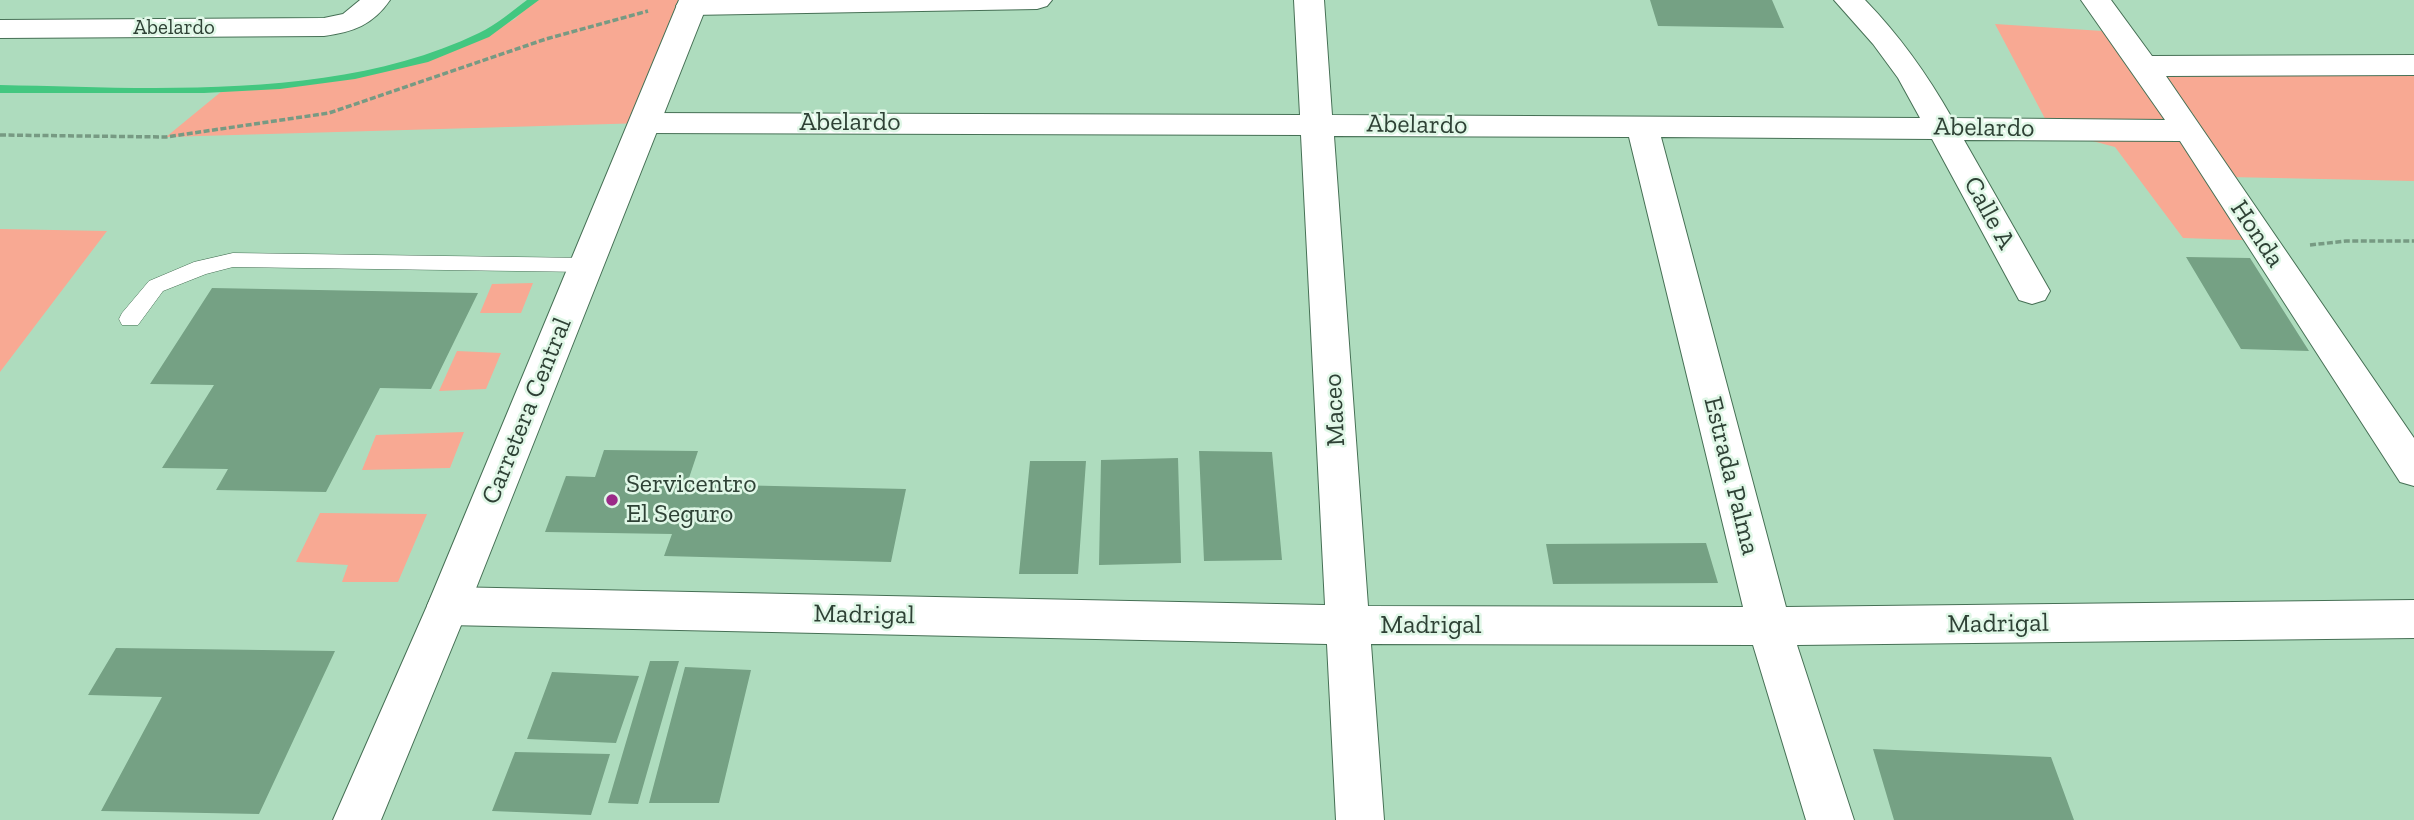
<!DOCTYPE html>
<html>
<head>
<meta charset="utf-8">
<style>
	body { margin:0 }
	canvas { display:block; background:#aedcbe }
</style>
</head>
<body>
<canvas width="2414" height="820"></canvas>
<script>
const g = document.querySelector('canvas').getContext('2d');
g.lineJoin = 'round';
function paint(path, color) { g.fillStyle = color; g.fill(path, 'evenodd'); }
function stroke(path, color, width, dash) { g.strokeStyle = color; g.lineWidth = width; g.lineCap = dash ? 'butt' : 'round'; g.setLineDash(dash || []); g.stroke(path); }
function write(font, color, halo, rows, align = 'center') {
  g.font = font + ' "Zilla Slab",serif'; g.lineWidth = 5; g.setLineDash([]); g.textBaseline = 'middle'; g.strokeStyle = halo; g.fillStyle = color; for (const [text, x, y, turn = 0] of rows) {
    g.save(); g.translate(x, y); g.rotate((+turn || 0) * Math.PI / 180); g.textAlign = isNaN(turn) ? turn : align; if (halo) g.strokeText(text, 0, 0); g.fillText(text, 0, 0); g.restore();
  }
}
paint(new Path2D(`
	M 534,0 L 700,0 L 645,123 L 166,137 L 222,91 L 376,72 L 474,41 L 515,19 Z
	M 1995,24 L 2118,32 L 2143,66 L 2414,65 L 2414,181 L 2229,177 L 2269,241 L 2183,238 L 2115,147 L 2051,130 Z
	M 0,229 L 107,231 L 0,372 Z
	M 533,283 L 521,313 L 480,313 L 492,284 Z
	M 457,351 L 501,353 L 486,389 L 439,391 Z
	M 464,432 L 450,468 L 362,470 L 376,435 Z
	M 320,513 L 427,514 L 398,582 L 342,582 L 348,565 L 296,562 Z`), '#f8a993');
paint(new Path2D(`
	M 527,0 L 539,0 L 489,37 L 428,62 L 355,79 L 280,89 L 204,93 L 0,93 L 0,85 C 152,88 339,101 479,33 C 496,25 512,11 527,0 Z`), '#43c780');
paint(new Path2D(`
	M 1650,0 L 1772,0 L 1784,28 L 1658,26 Z
	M 2186,257 L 2250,258 L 2309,351 L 2241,349 Z
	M 212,288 L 478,293 L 431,389 L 380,388 L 326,492 L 216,490 L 228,469 L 162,468 L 214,385 L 150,384 Z
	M 604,450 L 698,451 L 687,484 L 906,489 L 891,562 L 664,556 L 672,534 L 545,532 L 566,476 L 595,477 Z
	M 1199,451 L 1272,452 L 1282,560 L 1204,561 Z
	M 1178,458 L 1181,563 L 1099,565 L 1101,460 Z
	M 1030,461 L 1086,461 L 1078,574 L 1019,574 Z
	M 1706,543 L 1718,583 L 1553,584 L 1546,544 Z
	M 116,648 L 335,651 L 259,814 L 101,811 L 162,697 L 88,695 Z
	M 650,661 L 679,661 L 638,804 L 608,803 Z
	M 685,667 L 751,670 L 719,803 L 649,803 Z
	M 552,672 L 639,676 L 616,743 L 527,739 Z
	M 1873,749 L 2051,757 L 2074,820 L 1894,820 Z
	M 515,752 L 610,754 L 591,815 L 492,811 Z`), '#75a184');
const service = new Path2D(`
	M 233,253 L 587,258 L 594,260 L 597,265 L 594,270 L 587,272 L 233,267 L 206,274 L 163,291 L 138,325 L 122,325 L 119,319 L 122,313 L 149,281 L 194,262 Z`);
const minor = new Path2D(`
	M 360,0 L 390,0 C 373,25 353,32 324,36 L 0,38 L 0,20 L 324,18 L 343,14 Z
	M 680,0 L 1052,0 L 1047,6 L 1037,9 L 691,15 L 681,12 L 676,6 Z
	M 1294,0 L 1324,0 L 1332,115 L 1920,118 L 1898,78 L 1873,44 L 1834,0 L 1865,0 C 1900,36 1927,74 1952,118 L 2165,120 L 2081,0 L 2111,0 L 2152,56 L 2414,55 L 2414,75 L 2166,76 L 2414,438 L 2414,486 L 2400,482 L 2180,141 L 1964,140 L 2050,291 L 2045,300 L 2032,304 L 2019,300 L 1932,139 L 1661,137 L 1786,607 L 2414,600 L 2414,638 L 1797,645 L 1854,820 L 1806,820 L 1753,645 L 1371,644 L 1384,820 L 1336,820 L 1327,644 L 448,625 L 433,619 L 427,606 L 433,593 L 448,587 L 1325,605 L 1301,135 L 645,133 L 634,130 L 629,123 L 634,116 L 645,113 L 1300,115 ZM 1334,136 L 1629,137 L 1743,607 L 1368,606 Z`);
const trunk = new Path2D(`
	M 679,0 L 709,0 L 469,606 L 381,820 L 333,820 L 427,606 Z`);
stroke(service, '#467055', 1);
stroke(minor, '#467055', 2);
stroke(trunk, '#467055', 2);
stroke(new Path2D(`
	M 0,135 L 166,137 L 329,113 L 546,39 L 648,11
	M 2310,245 L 2346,241 L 2414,241`), '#779a83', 3.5, [6, 2.5]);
paint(service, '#fff');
paint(minor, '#fff');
paint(trunk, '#fff');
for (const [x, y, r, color] of [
	[612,500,7,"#9b2a88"]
]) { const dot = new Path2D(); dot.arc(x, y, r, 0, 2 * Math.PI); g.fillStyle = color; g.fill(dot); stroke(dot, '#e0f7e7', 2.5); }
write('21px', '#2e4135', '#e0f7e7', [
	["Abelardo",174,28]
]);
write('26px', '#2e4135', '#e0f7e7', [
	["Abelardo",850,123],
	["Abelardo",1417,125,1],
	["Abelardo",1984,128,1],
	["Calle A",1989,213,61],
	["Honda",2257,234,56],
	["Maceo",1335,410,-93],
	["Carretera Central",527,411,-68],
	["Estrada Palma",1731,476,76],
	["Madrigal",864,615,1],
	["Madrigal",1998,624,-1],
	["Madrigal",1431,626]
]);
write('26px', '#2e4135', '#e0f7e7', [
	["Servicentro",626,485],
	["El Seguro",626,515]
], 'left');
</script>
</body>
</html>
